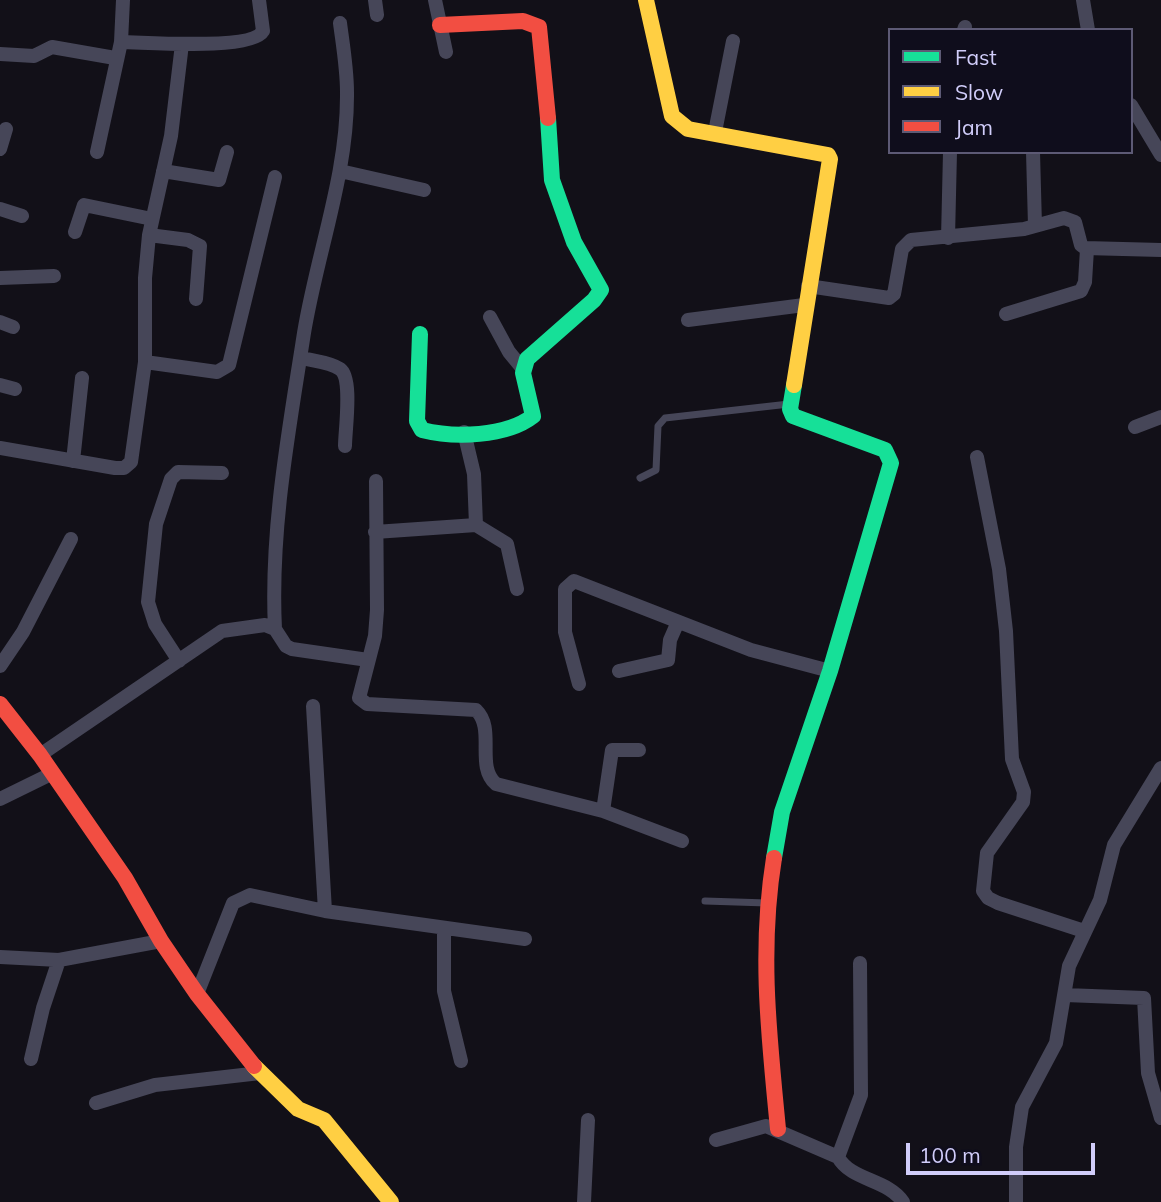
<!DOCTYPE html>
<html>
<head>
<meta charset="utf-8">
<style>
	body { margin:0 }
	#map { position:relative; width:1161px; height:1202px; overflow:hidden; background:#121018; font-family:Mulish,sans-serif }
	canvas { display:block }
	.legend { position:absolute; left:888px; top:28px; width:245px; height:126px; box-sizing:border-box; background:#0f0d1c; border:2px solid #5d5a75; margin:0; padding:9px 12px; list-style:none; font-size:21px; color:#d1cdfa }
	.legend li { display:flex; align-items:center; gap:14px; height:35px }
	.legend b { width:35px; border:2px solid #5d5a75 }
	.scale { position:absolute; left:906px; top:1143px; width:189px; height:32px; box-sizing:border-box; border:4px solid #d1cdfa; border-top:0; padding-left:9px; font-size:21px; line-height:24px; white-space:nowrap; color:#d1cdfa; -webkit-text-stroke:5px #0f0d1c; paint-order:stroke }
</style>
</head>
<body>
<div id="map">
<canvas width="1161" height="1202"></canvas>
<ul class="legend">
<li><b style="height:9px;background:#16e098"></b>Fast</li>
<li><b style="height:9px;background:#ffcf43"></b>Slow</li>
<li><b style="height:9px;background:#f24e42"></b>Jam</li>
</ul>
<div class="scale">100 m</div>
</div>
<script>
const g = document.querySelector('canvas').getContext('2d');
g.lineJoin = 'round';
function stroke(path, color, width, dash) { g.strokeStyle = color; g.lineWidth = width; g.lineCap = dash ? 'butt' : 'round'; g.setLineDash(dash || []); g.stroke(path); }
stroke(new Path2D(`
	M 640,478 L 656,470 L 658,426 L 665,418 L 789,404
	M 705,901 L 767,903`), '#464658', 7);
stroke(new Path2D(`
	M 375,0 L 377,15
	M 435,0 L 446,52
	M 1083,0 L 1088,30
	M 964,30 L 965,27
	M 121,42 C 145,42 252,51 263,31 L 259,0
	M 0,54 L 34,56 L 52,47 L 115,58
	M 1131,105 L 1161,155
	M 715,132 L 733,41
	M 0,149 L 6,129
	M 97,152 L 121,42 L 123,0
	M 1033,152 L 1035,226
	M 163,171 L 219,180 L 227,152
	M 340,171 L 424,190
	M 0,209 L 22,216
	M 75,232 L 84,205 L 152,219
	M 149,235 L 188,240 L 200,246 L 196,299
	M 948,238 L 950,152
	M 0,278 L 54,276
	M 808,286 L 889,298 L 894,294 L 902,249 L 911,240 L 1024,229 L 1064,218 L 1075,222 L 1081,245 L 1085,248 L 1161,250
	M 1006,314 L 1081,291 L 1085,282 L 1087,249
	M 490,317 L 509,352 L 523,369
	M 688,320 L 804,305
	M 0,322 L 13,327
	M 302,358 C 313,361 330,362 340,369 C 353,378 345,430 345,446
	M 145,362 L 217,372 L 229,365 L 275,177
	M 0,385 L 15,389
	M 1135,427 L 1161,417
	M 464,432 L 474,474 L 476,525
	M 0,448 L 115,468 L 124,468 L 131,462 L 145,362 L 145,278 L 149,235 L 171,136 L 182,44
	M 977,457 L 999,569 L 1006,631 L 1012,759 L 1024,792 L 1023,802 L 987,853 L 983,891 L 988,898 L 998,903 L 1084,931
	M 73,461 L 82,378
	M 376,481 L 377,610 L 375,636 L 359,698 L 367,704 L 476,710 C 496,729 475,766 496,784 L 603,811 L 682,841
	M 375,532 L 476,525 L 507,544 L 517,589
	M 275,629 C 270,530 289,430 304,333 C 317,253 348,174 347,92 C 347,69 343,46 340,23
	M 179,661 L 155,624 L 148,602 L 156,524 L 171,479 L 178,472 L 222,473
	M 0,666 L 23,632 L 71,539
	M 619,671 L 668,660 L 670,640 L 677,624
	M 579,684 L 565,632 L 565,589 L 574,581 L 751,650 L 830,671
	M 313,706 L 325,911
	M 40,755 L 222,631 L 265,625 L 275,629 L 286,646 L 292,649 L 368,660
	M 0,799 L 53,773
	M 603,811 L 612,750 L 639,750
	M 444,929 L 444,991 L 461,1061
	M 0,957 L 59,960 L 161,941
	M 860,963 L 861,1095 L 838,1157 C 851,1181 888,1179 903,1202
	M 197,994 L 233,903 L 250,895 L 325,911 L 525,939
	M 1065,995 L 1144,998 L 1148,1073 L 1161,1118
	M 31,1059 L 43,1008 L 59,960
	M 96,1103 L 155,1085 L 260,1073
	M 716,1140 L 766,1126 L 838,1157
	M 584,1202 L 588,1120
	M 1016,1202 L 1016,1147 L 1022,1107 L 1056,1043 L 1069,966 L 1100,900 L 1114,845 L 1161,768`), '#464658', 14);
stroke(new Path2D(`
	M 420,334 L 417,421 L 422,430 C 454,438 506,437 533,416 L 523,373 L 527,359 L 594,300 L 601,290 L 574,242 L 552,180 L 548,118
	M 774,858 L 782,812 L 830,671 L 891,463 L 885,450 L 793,416 L 790,409 L 794,385`), '#16e098', 16);
stroke(new Path2D(`
	M 646,0 L 672,116 L 688,129 L 828,155 L 830,159 L 794,385
	M 254,1066 L 298,1109 L 324,1120 L 391,1202`), '#ffcf43', 16);
stroke(new Path2D(`
	M 440,25 L 523,21 L 539,27 L 548,118
	M 0,704 L 40,755 L 125,878 L 161,941 L 197,994 L 254,1066
	M 774,858 C 759,951 769,1036 778,1129`), '#f24e42', 16);
</script>
</body>
</html>
